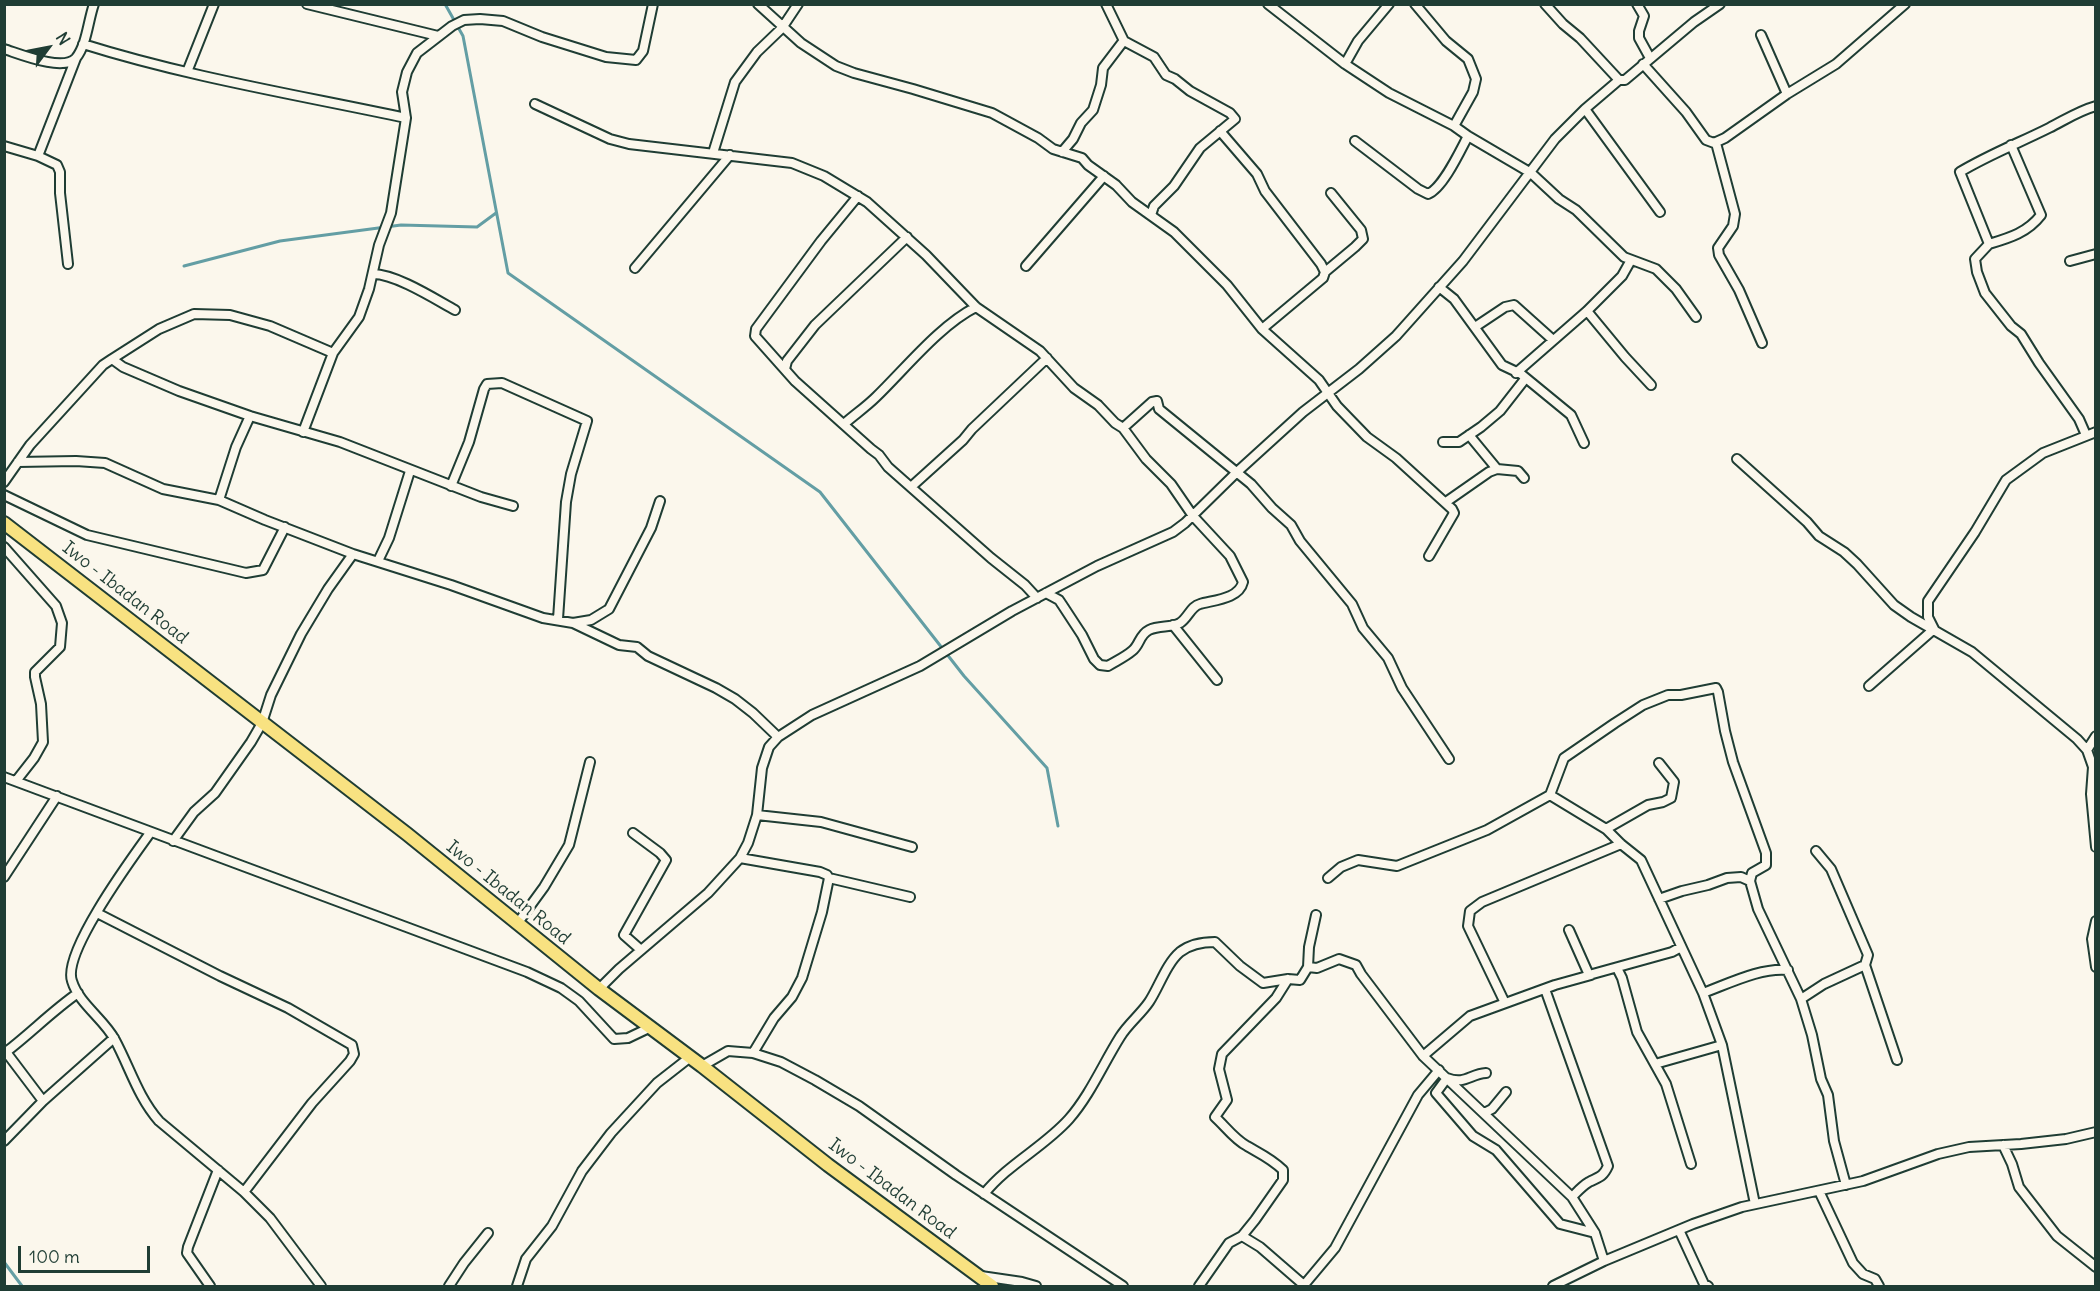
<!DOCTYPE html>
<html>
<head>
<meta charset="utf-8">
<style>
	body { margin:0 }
	#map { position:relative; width:2100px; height:1291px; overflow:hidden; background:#fbf7ec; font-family:Delius,sans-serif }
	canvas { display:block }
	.frame { position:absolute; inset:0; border:6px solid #1f3d34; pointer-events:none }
	.north { position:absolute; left:18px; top:18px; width:60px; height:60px; -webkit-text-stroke:4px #fbf7ec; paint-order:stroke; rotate:58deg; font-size:16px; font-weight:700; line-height:24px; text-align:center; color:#1f3d34 }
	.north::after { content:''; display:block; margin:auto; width:21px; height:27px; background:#1f3d34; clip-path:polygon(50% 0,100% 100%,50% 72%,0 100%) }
	.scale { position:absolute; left:18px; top:1246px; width:132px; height:27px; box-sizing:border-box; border:3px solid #1f3d34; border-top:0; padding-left:8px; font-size:18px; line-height:21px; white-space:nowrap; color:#1f3d34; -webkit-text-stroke:4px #fbf7ec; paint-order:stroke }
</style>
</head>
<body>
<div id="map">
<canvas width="2100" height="1291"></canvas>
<div class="frame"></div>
<div class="north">N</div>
<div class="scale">100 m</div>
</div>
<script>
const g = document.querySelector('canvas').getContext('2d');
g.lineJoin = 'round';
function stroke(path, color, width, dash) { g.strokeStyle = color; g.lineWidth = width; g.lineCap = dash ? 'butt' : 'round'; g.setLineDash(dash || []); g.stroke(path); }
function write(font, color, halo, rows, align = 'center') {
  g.font = font + ' Delius,sans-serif'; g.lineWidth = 6; g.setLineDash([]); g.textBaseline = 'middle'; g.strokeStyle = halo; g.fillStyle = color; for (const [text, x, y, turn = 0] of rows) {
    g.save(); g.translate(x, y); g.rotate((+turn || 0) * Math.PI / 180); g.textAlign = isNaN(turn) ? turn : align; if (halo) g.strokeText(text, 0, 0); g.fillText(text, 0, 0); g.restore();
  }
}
stroke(new Path2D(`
	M 445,4 L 463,36 L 508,273 L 820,492 L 964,676 L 1047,768 L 1058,826
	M 184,266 L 280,241 L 401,225 L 477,227 L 496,213
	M 4,1262 L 22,1286`), '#639ea4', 3);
const street = new Path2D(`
	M 307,4 L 438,36
	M 758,4 L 801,43 L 836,66 L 854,73 L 913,89 L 992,113 L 1038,138 L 1053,149 L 1082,158 L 1088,165 L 1116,185 L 1132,202 L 1174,232 L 1227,285 L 1262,329 L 1319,380 L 1337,406 L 1367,437 L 1396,458 L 1452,509 L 1454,513 L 1429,556
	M 1106,4 L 1124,41
	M 1268,4 L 1345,64 L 1389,93 L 1454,126 L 1468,136 L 1531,173 L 1559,199 L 1576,210 L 1624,257 L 1656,269 L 1676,289 L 1696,317
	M 1415,4 L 1446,41 L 1468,59 L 1476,79 L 1473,92 L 1454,126
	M 1545,4 L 1563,24 L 1580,38 L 1619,80
	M 1637,4 L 1644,16 L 1639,31 L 1639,38 L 1650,58
	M 1761,35 L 1787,94
	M 83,44 C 188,77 298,95 406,118
	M 4,49 C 20,54 63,72 76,58 C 87,44 88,21 94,4
	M 1345,64 L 1358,41 L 1389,4
	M 1643,64 L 1686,112 L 1706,140 L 1714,143 L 1725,138 L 1787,94 L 1836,64 L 1905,4
	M 187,72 L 214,4
	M 535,104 L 610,139 L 629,144 L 792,163 L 824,176 L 867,202 L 926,255 L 976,307 L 1040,351 L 1074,388 L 1098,405 L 1115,423 L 1123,428 L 1146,459 L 1171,484 L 1193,516 L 1230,556 L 1243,582 C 1239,599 1214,600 1200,604 C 1191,606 1188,618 1180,623 C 1171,628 1159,625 1149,630 C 1139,635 1140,645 1132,651 C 1125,657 1116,661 1108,666 L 1100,665 L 1094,659 L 1082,635 L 1063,606 L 1059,600 L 1046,593
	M 1585,109 L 1660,212
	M 1220,131 L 1257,174 L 1265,191 L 1321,264 L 1325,272 L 1323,278 L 1262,329
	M 1355,141 L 1418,189 L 1428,194 C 1443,188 1460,151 1468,136
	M 1716,143 L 1735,214 L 1733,226 L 1718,248 L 1719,255 L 1739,290 L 1762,343
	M 4,146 L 38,156 L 57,165 L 60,172 L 60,193 L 68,264
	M 1062,152 L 1073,139 L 1081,123 L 1093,110 L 1101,85 L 1103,68 L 1122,43 L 1124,41 L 1154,57 L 1166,75 L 1175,79 L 1190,91 L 1230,113 L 1235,119 L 1200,148 L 1174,186 L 1154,206 L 1151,215
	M 713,153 L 735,82 L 757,52 L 782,28 L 798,4
	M 38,156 L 76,58
	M 858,196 L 821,241 L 756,329 L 755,336 L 795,381 L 871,449 L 879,455 L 888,467 L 991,558 L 1025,585 L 1037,598
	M 1989,244 C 2009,238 2027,233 2041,215 L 2011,145
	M 2070,261 L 2096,254
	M 1026,266 L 1104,176
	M 635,268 L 730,155
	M 1325,272 L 1355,247 L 1363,239 L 1361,230 L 1331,193
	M 373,274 C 396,274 435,299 455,310
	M 1439,287 L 1454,299 L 1502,365 L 1521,374 L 1571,415 L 1584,443
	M 1587,311 L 1625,357 L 1651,385
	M 1475,327 L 1505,307 L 1514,305 L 1553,340
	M 112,359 L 159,329 L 194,314 L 230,315 L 270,326 L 333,353
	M 785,369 L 787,361 L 815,325 L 907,237
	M 1516,373 L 1587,311 L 1622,276 L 1631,260
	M 844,424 C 854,415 866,407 876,397 C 905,369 940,325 976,307
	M 1123,428 L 1152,402 L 1157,401 L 1159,409 L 1251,484 L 1272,508 L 1291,525 L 1300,541 L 1352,604 L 1363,628 L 1388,658 L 1402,688 L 1449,759
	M 303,432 L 333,353 L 359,317 L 369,289 L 379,245 L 391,213 L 406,118 L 402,92 L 407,72 L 417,53 L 452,26 L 464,20 L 480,19 L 503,21 L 542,37 L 606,57 L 636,60 L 643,51 L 653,4
	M 1469,435 L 1497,469
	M 2086,435 L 2079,419 L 2039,363 L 2021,334 L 2011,326 L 1985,293 L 1977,272 L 1975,259 L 1989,244 L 1960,172 C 1988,155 2019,143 2049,128 C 2065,120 2078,111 2096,106
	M 1443,442 L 1459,442 L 1481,427 L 1500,411 L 1525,379
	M 1737,459 L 1807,522 L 1819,536 L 1844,552 L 1857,564 L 1894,605 L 1911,617 L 1972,652 L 2077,739 L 2087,750 L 2093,767 L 2091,794 L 2096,847
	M 18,462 L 76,461 L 105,463 L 163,489 L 219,500 L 265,520 L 353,554 L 451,585 L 543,618 L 573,623 L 619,645 L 637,647 L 648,656 L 716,688 L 735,699 L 753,713 L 778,737
	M 4,482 L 30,445 L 103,365 L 112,359 L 123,367 L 179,391 L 250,416 L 340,442 L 481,497 L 513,506
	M 451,486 L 469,442 L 484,389 L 487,384 L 502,383 L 587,421 L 571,474 L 566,502 L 558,619
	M 911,487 L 963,440 L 972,429 L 1047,358
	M 4,495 L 87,535 L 246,573 L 263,570 L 285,527
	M 219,500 L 236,447 L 250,416
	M 1446,502 L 1489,472 L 1497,469 L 1518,471 L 1524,478
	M 4,547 L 56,606 L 62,623 L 60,647 L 35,672 L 35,677 L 41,704 L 43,742 L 34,758 L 16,781
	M 378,561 L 389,538 L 410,471
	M 573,623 L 591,620 L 609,609 L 651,528 L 660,501
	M 1173,625 L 1217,680
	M 1934,629 L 1928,617 L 1928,601 L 1975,532 L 2006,480 L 2043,453 L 2096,432
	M 1869,686 L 1934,629
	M 2087,750 L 2096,736
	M 4,777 L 527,972 L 561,988 L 579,1001 L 614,1039 L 628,1038 L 651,1027
	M 757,815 L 821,822 L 912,847
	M 1606,829 L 1648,805 L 1663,802 L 1671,798 L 1674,782 L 1659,763
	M 150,833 C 132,858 62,953 72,981 C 79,1004 104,1019 115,1040 C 130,1068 138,1097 159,1121 L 244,1192 L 270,1218 L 321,1286
	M 633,833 L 660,853 L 666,860 L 624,935 L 641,950
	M 173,841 L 194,812 L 215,793 L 251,742 L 262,723 L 271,695 L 301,634 L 328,589 L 353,554
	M 740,858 L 820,872 L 827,875 L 829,878 L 822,912 L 802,978 L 792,997 L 774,1018 L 753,1053
	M 4,877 L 57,796
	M 829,878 L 910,897
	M 1328,878 L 1341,867 L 1358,860 L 1397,866 L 1487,830 L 1550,795
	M 1659,899 L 1682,891 L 1708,885 L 1727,878 L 1741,877 L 1750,881
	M 97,913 L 220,976 L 288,1008 L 352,1045 L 354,1054 L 350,1061 L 312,1103 L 244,1192
	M 2096,921 L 2092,939 L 2096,967
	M 517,924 L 544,887 L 569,845 L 590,762
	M 1569,930 L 1589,975 L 1672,952 L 1681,947
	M 1865,965 L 1897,1060
	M 1308,967 L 1309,947 L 1316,915
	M 1617,968 L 1622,978 L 1637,1032 L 1666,1084 L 1691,1164
	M 599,989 L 619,969 L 708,893 L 740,858 L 748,843 L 757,815 L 762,768 L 769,747 L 778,737 L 812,715 L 920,666 L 1012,611 L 1097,566 L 1173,532 L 1185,523 L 1237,472 L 1303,412 L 1359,369 L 1396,336 L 1463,261 L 1555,139 L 1585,109 L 1619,80 L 1625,80 L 1694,22 L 1720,4
	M 1545,989 L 1608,1166 C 1603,1177 1599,1177 1589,1182 C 1582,1186 1577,1192 1572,1197
	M 1703,993 C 1728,984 1761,967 1788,970
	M 1801,999 L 1824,984 L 1865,965 L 1868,955 L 1831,869 L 1816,851
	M 1505,1003 L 1468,926 L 1470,911 L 1482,902 L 1621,844
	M 4,1050 L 6,1052 C 31,1033 52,1011 78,993
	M 6,1052 L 43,1101
	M 1423,1056 L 1470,1016 L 1555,985 L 1591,975
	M 1655,1064 L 1722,1045
	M 702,1066 L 728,1051 L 753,1053 L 781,1062 L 815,1080 L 859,1106 L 956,1175 L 1123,1286
	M 1486,1073 C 1470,1074 1465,1085 1447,1078 L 1436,1093 L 1473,1136 L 1496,1150 L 1560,1224 L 1595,1233
	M 1484,1113 L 1492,1109 L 1506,1092
	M 4,1141 L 43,1101 L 114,1038
	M 2003,1145 L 2012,1164 L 2019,1187 L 2057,1236 L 2096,1267
	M 1819,1191 L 1853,1263 L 1863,1274 L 1875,1279 L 1879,1286
	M 984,1194 C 1008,1164 1044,1147 1069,1119 C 1090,1095 1103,1064 1120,1037 C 1128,1024 1140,1015 1149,1002 C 1159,987 1166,964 1180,952 C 1189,945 1203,942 1215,942 L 1240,966 L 1263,983 L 1288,979 L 1300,980 L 1308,967 L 1317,968 L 1339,959 L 1356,965 L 1361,974 L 1423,1056 L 1572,1197 L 1595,1233 L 1604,1261
	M 1755,1204 L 1722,1045 L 1703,993 L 1641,860 L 1621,844 L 1606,829 L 1550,795 L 1564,758 L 1615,723 L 1643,705 L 1668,695 L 1681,695 L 1716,688 L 1718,692 L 1725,731 L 1733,762 L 1766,853 L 1766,865 L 1752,873 L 1750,881 L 1758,909 L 1801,999 L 1812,1035 L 1821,1079 L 1828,1095 L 1834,1141 L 1846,1185
	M 1679,1230 L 1704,1284 L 1708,1286
	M 1242,1236 L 1260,1247 L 1305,1286
	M 981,1276 L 1022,1282 L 1036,1286
	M 1304,1285 L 1335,1248 L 1418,1095 L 1439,1070
	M 210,1286 L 187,1253 L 188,1247 L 218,1170
	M 449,1286 L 464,1263 L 488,1233
	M 517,1286 L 526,1259 L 552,1226 L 582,1171 L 611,1133 L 657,1083 L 689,1058
	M 1199,1286 L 1229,1243 L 1242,1236 L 1255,1220 L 1283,1180 L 1283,1170 C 1272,1159 1261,1154 1247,1146 C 1235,1140 1225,1126 1215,1117 L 1227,1100 L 1219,1069 L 1222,1054 L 1276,998 L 1288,979
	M 1553,1286 L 1604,1261 L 1693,1224 L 1742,1207 L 1863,1181 L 1938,1154 L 1969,1147 L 2021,1144 L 2066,1139 L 2096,1132`);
const primary = new Path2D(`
	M 4,523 L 407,834 L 599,989 L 702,1066 L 828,1165 L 992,1286`);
stroke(street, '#1f3d34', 12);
stroke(primary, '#1f3d34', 16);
stroke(street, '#fbf7ec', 8);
stroke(primary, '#f8e281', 12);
write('18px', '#1f3d34', '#fbf7ec', [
	["Iwo - Ibadan Road",125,593,38],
	["Iwo - Ibadan Road",508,893,39],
	["Iwo - Ibadan Road",892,1189,37]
]);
</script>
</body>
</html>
